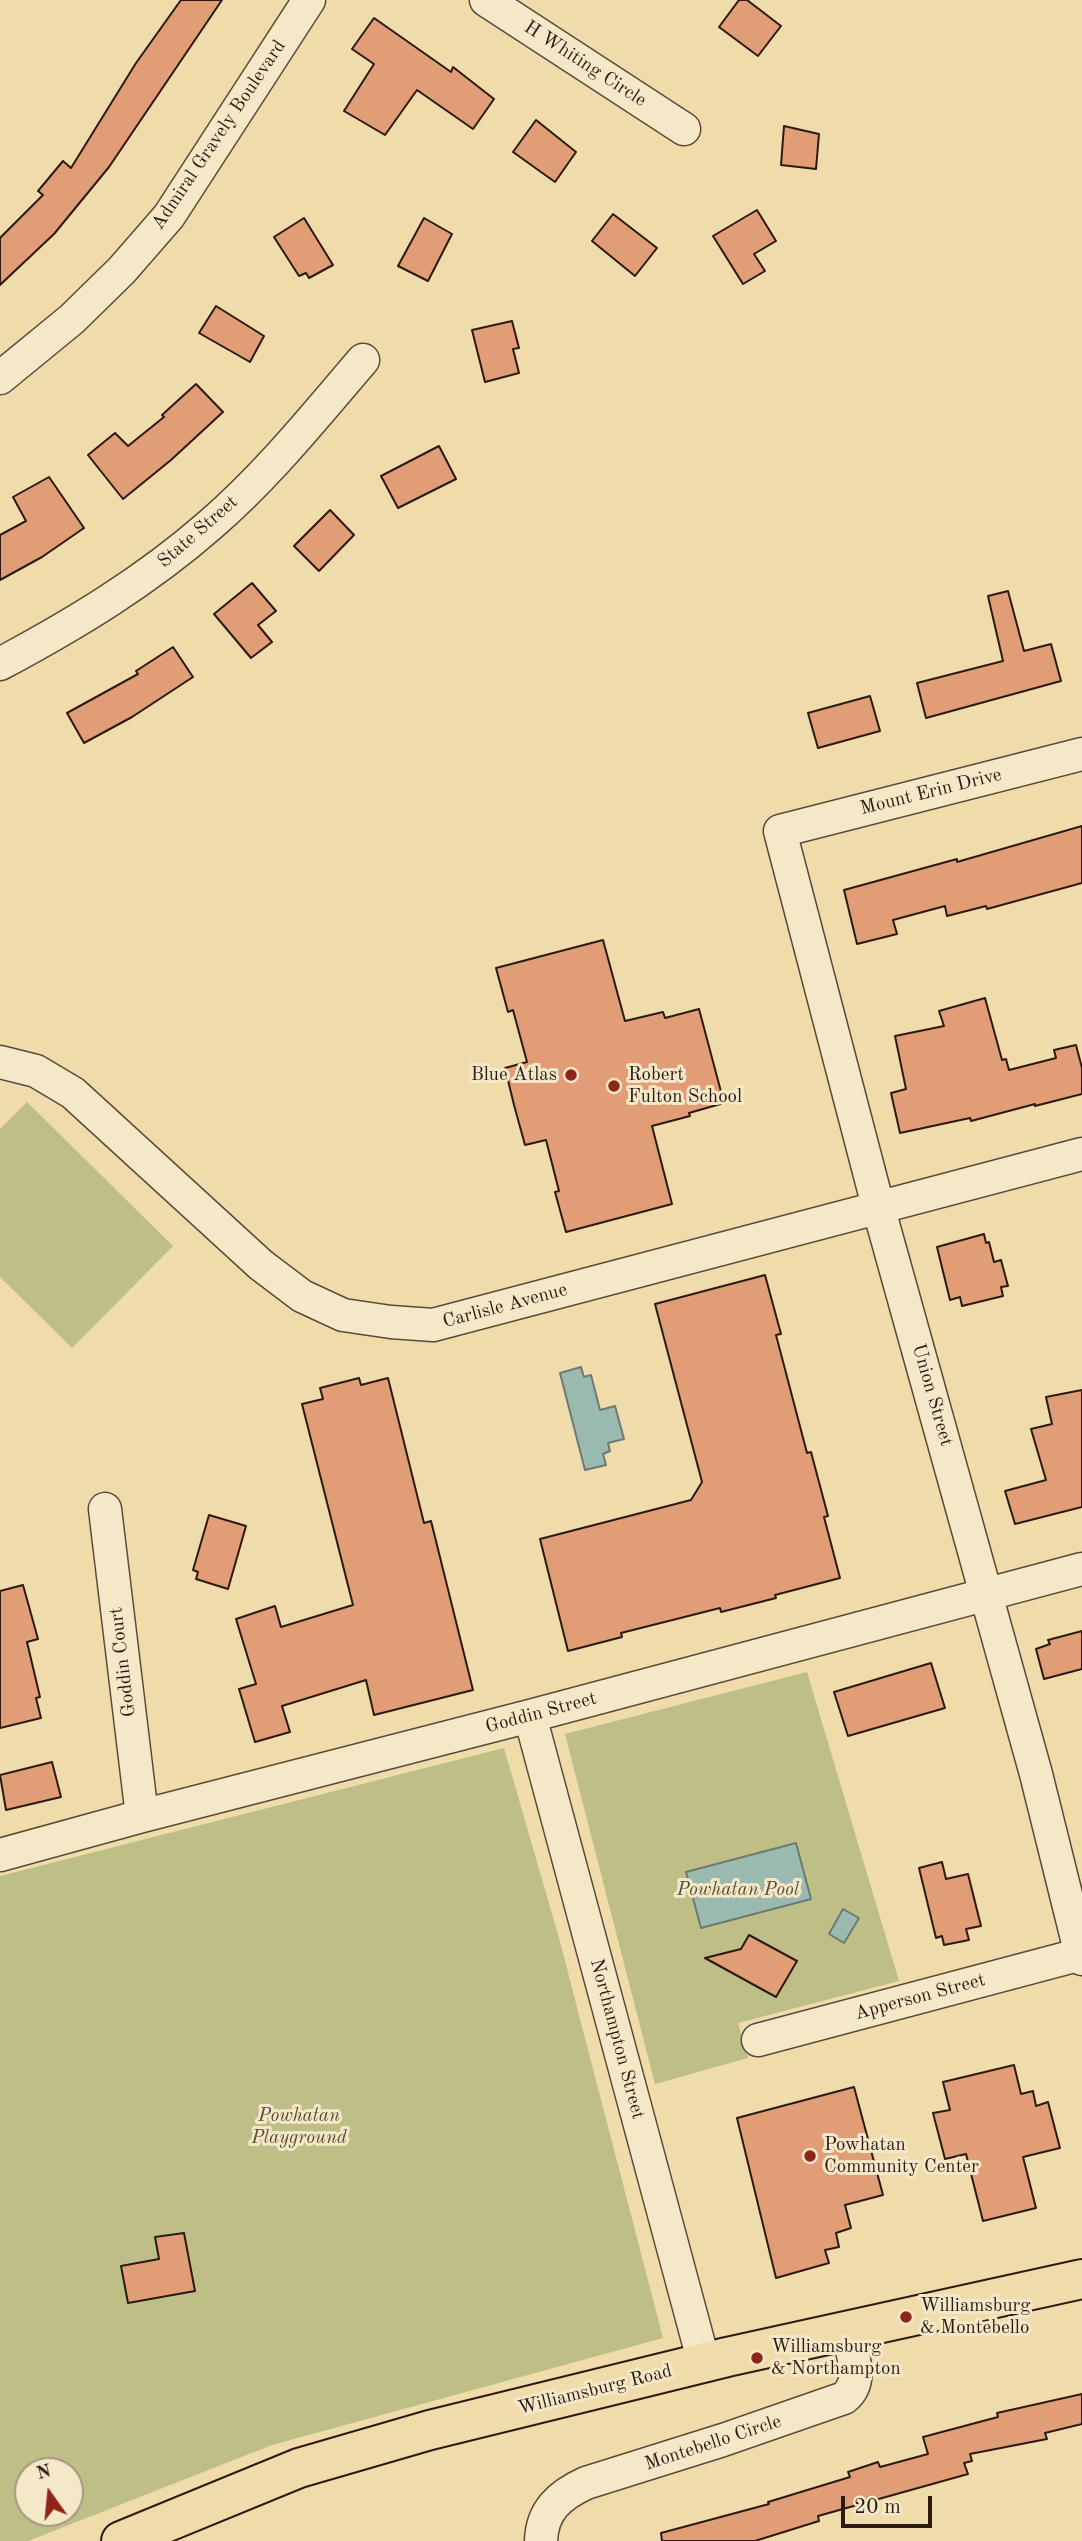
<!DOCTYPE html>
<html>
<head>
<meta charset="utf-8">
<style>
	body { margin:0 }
	#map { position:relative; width:1082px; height:2541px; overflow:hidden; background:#f0dbab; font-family:"Old Standard TT",serif }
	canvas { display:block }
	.north { position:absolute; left:14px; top:2457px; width:70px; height:70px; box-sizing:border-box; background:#f5e8c8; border:2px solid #a49680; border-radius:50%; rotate:345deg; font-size:19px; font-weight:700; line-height:28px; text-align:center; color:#2b1a13 }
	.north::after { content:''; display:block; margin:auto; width:24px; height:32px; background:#8f2418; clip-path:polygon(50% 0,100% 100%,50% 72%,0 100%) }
	.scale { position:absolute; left:841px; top:2496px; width:91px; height:32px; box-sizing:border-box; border:4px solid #2b1a13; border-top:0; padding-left:9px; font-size:21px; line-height:24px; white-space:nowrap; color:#2b1a13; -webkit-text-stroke:5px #f5e8c8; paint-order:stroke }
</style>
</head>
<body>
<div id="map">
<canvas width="1082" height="2541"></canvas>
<div class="north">N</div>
<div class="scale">20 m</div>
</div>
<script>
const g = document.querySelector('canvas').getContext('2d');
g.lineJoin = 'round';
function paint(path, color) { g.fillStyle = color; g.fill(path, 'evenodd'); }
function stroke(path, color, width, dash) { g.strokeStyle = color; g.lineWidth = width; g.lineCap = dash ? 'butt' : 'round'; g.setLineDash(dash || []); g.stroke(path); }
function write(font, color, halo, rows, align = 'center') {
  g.font = font + ' "Old Standard TT",serif'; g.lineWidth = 6; g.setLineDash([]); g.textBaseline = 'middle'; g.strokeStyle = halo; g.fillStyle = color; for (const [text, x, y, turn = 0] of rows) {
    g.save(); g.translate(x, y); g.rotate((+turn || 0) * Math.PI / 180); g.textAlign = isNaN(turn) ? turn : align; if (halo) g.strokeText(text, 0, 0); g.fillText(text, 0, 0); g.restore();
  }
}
paint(new Path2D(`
	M 27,1102 L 173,1246 L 72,1348 L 0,1277 L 0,1129 Z
	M 807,1672 L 899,1981 L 738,2023 L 748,2058 L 655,2084 L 565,1734 Z
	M 504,1748 L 559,1938 L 663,2338 L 272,2445 L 28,2541 L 0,2541 L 0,1876 ZM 28,2471 L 70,2471 L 70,2513 L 28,2513 Z`), '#bdbf86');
const water = new Path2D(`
	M 581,1367 L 584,1377 L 591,1375 L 600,1410 L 615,1406 L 624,1439 L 608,1443 L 610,1451 L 603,1454 L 606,1465 L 585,1470 L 560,1373 Z
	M 796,1843 L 811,1899 L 701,1928 L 686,1872 Z
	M 843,1909 L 859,1918 L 844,1943 L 829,1934 Z`);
paint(water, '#9bbaaf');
stroke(water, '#6e7a71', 2);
const building = new Path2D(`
	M 181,0 L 222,0 L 109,167 L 54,234 L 0,285 L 0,238 L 43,195 L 38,191 L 63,161 L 71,168 L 136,63 Z
	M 739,0 L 747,0 L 781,26 L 758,56 L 719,27 Z
	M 374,18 L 451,72 L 453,67 L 494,99 L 473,129 L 417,90 L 385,135 L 344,111 L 374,64 L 352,49 Z
	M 536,120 L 576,152 L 555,182 L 513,152 Z
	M 784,126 L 819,134 L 816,169 L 781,165 Z
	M 757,210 L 776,241 L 754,254 L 765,271 L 743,284 L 713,236 Z
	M 613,214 L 657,248 L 635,276 L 592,241 Z
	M 304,218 L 333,265 L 309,278 L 306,273 L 299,276 L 274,237 Z
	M 424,218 L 452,234 L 428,281 L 398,266 Z
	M 216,306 L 264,336 L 250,362 L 199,333 Z
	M 512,321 L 519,348 L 513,349 L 519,373 L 485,382 L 472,330 Z
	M 196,384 L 223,412 L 171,460 L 123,499 L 88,455 L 115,433 L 128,446 L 164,417 L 162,415 Z
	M 439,446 L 456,479 L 398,508 L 381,476 Z
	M 49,477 L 84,528 L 42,557 L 0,580 L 0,535 L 26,521 L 13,497 Z
	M 330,510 L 354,535 L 319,571 L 294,546 Z
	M 252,583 L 276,611 L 258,625 L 272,642 L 251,658 L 214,614 Z
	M 1008,591 L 1024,651 L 1051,644 L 1061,681 L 926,718 L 917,683 L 1003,661 L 988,596 Z
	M 173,647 L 193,677 L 132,717 L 84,743 L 67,713 L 138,674 L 136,671 Z
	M 870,696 L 880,731 L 818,748 L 808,713 Z
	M 1082,826 L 1082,883 L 987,909 L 986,906 L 947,916 L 945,906 L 893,920 L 897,934 L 857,944 L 844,890 L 957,859 L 957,862 Z
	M 603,940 L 625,1021 L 663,1012 L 665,1018 L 699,1009 L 724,1103 L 689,1113 L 690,1116 L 652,1126 L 672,1204 L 566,1232 L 555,1192 L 559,1191 L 546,1140 L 525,1145 L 514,1105 L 505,1068 L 527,1062 L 513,1010 L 508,1012 L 496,968 Z
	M 985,998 L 1002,1060 L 1006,1059 L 1009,1070 L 1056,1058 L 1054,1050 L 1076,1045 L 1082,1068 L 1082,1094 L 1035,1106 L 1035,1104 L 971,1121 L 970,1118 L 900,1133 L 891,1093 L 906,1089 L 895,1036 L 944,1026 L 939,1011 Z
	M 984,1234 L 986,1243 L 989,1242 L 994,1262 L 1001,1260 L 1008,1286 L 1001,1287 L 1003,1296 L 962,1306 L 960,1297 L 950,1300 L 937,1247 Z
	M 765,1275 L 781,1334 L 776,1335 L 807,1453 L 811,1452 L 828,1516 L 824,1517 L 840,1578 L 775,1595 L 776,1598 L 721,1612 L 720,1608 L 621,1633 L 622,1637 L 568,1651 L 540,1539 L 691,1500 L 702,1482 L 655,1304 Z
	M 359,1378 L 361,1385 L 388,1378 L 424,1523 L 431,1521 L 473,1690 L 374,1715 L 366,1680 L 282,1706 L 290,1732 L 255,1742 L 239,1689 L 256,1684 L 236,1619 L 275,1606 L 281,1627 L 353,1605 L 302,1404 L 323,1399 L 320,1388 Z
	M 1082,1390 L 1082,1507 L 1015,1524 L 1005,1491 L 1046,1480 L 1031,1429 L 1052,1424 L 1046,1397 Z
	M 209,1515 L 246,1526 L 228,1589 L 196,1579 L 198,1572 L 193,1570 Z
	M 23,1585 L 38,1639 L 27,1642 L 40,1697 L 36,1698 L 41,1718 L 0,1728 L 0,1591 Z
	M 1082,1631 L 1082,1669 L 1044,1679 L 1036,1649 L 1050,1644 L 1048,1640 Z
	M 931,1663 L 945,1708 L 848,1736 L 834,1692 Z
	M 52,1762 L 61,1797 L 6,1810 L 0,1775 Z
	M 942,1862 L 946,1879 L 968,1874 L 981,1926 L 966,1929 L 969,1940 L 944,1945 L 942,1936 L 936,1938 L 919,1868 Z
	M 749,1935 L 797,1961 L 776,1997 L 705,1958 L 741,1949 Z
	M 1014,2065 L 1021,2094 L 1033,2091 L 1036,2106 L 1048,2102 L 1060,2148 L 1023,2157 L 1036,2208 L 983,2221 L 966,2154 L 945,2159 L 933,2113 L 950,2110 L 943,2082 Z
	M 854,2087 L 883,2195 L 845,2205 L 851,2228 L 836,2233 L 839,2247 L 825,2250 L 829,2263 L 776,2278 L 737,2118 Z
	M 184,2233 L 195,2291 L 128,2303 L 121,2266 L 159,2259 L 155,2237 Z
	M 1082,2394 L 1082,2424 L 1045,2433 L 1047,2439 L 970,2454 L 972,2461 L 964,2463 L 968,2474 L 818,2516 L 819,2521 L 755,2541 L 662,2541 L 661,2533 L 769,2504 L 768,2502 L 850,2477 L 848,2472 L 878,2462 L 880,2467 L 928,2454 L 923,2437 L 998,2417 L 997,2413 Z`);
paint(building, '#e19d76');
stroke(building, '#2b1a13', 2);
const minor = new Path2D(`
	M 486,0 L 684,129
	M 0,378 L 72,319 L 122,270 L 169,216 L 309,0
	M 0,664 C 75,624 146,581 210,525 C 267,476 314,417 363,360
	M 1082,754 L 780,831 L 878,1206 L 1036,1774 L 1082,1959
	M 0,1062 L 36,1071 L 73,1093 L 261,1265 L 302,1296 L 343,1315 L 391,1322 L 433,1325 L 1082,1154
	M 105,1509 L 142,1816
	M 530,1716 L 704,2363
	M 0,1855 L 142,1816 L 530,1716 L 1082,1569
	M 758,2040 L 1082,1954
	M 541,2541 C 542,2510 560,2495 586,2483 L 723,2440 L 844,2398 C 865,2381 852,2354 847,2331`);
const major = new Path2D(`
	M 121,2541 L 299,2468 L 430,2430 L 727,2357 L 1082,2279`);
stroke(minor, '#5c4a39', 35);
stroke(major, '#2b1a13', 42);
stroke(minor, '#f5e8c8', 32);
stroke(major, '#f0dbab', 38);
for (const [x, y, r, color] of [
	[571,1075,7,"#8f2418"],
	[614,1086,7,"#8f2418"],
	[810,2156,7,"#8f2418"],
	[906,2317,7,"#8f2418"],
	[757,2358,7,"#8f2418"]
]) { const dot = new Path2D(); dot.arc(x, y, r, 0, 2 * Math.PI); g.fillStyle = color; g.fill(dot); stroke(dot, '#f5e8c8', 2.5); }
write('19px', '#2b1a13', '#f5e8c8', [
	["H Whiting Circle",585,64,33],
	["Admiral Gravely Boulevard",219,135,-56],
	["State Street",198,532,-41],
	["Mount Erin Drive",931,792,-14],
	["Carlisle Avenue",505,1306,-15],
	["Union Street",932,1395,74],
	["Goddin Court",123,1662,-97],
	["Goddin Street",541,1713,-15],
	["Apperson Street",920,1997,-15],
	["Northampton Street",617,2039,75],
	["Williamsburg Road",595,2390,-14],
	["Montebello Circle",713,2443,-18]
]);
write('19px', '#2b1a13', '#f5e8c8', [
	["Blue Atlas",557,1075,"right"],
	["Robert",628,1075],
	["Fulton School",628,1097],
	["Powhatan",824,2145],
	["Community Center",824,2167],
	["Williamsburg",920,2306],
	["& Montebello",920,2328],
	["Williamsburg",771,2347],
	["& Northampton",771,2369]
], 'left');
write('italic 19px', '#574c36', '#f5e8c8', [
	["Powhatan Pool",738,1890],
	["Powhatan",299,2116],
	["Playground",299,2138]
]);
</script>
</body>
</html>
